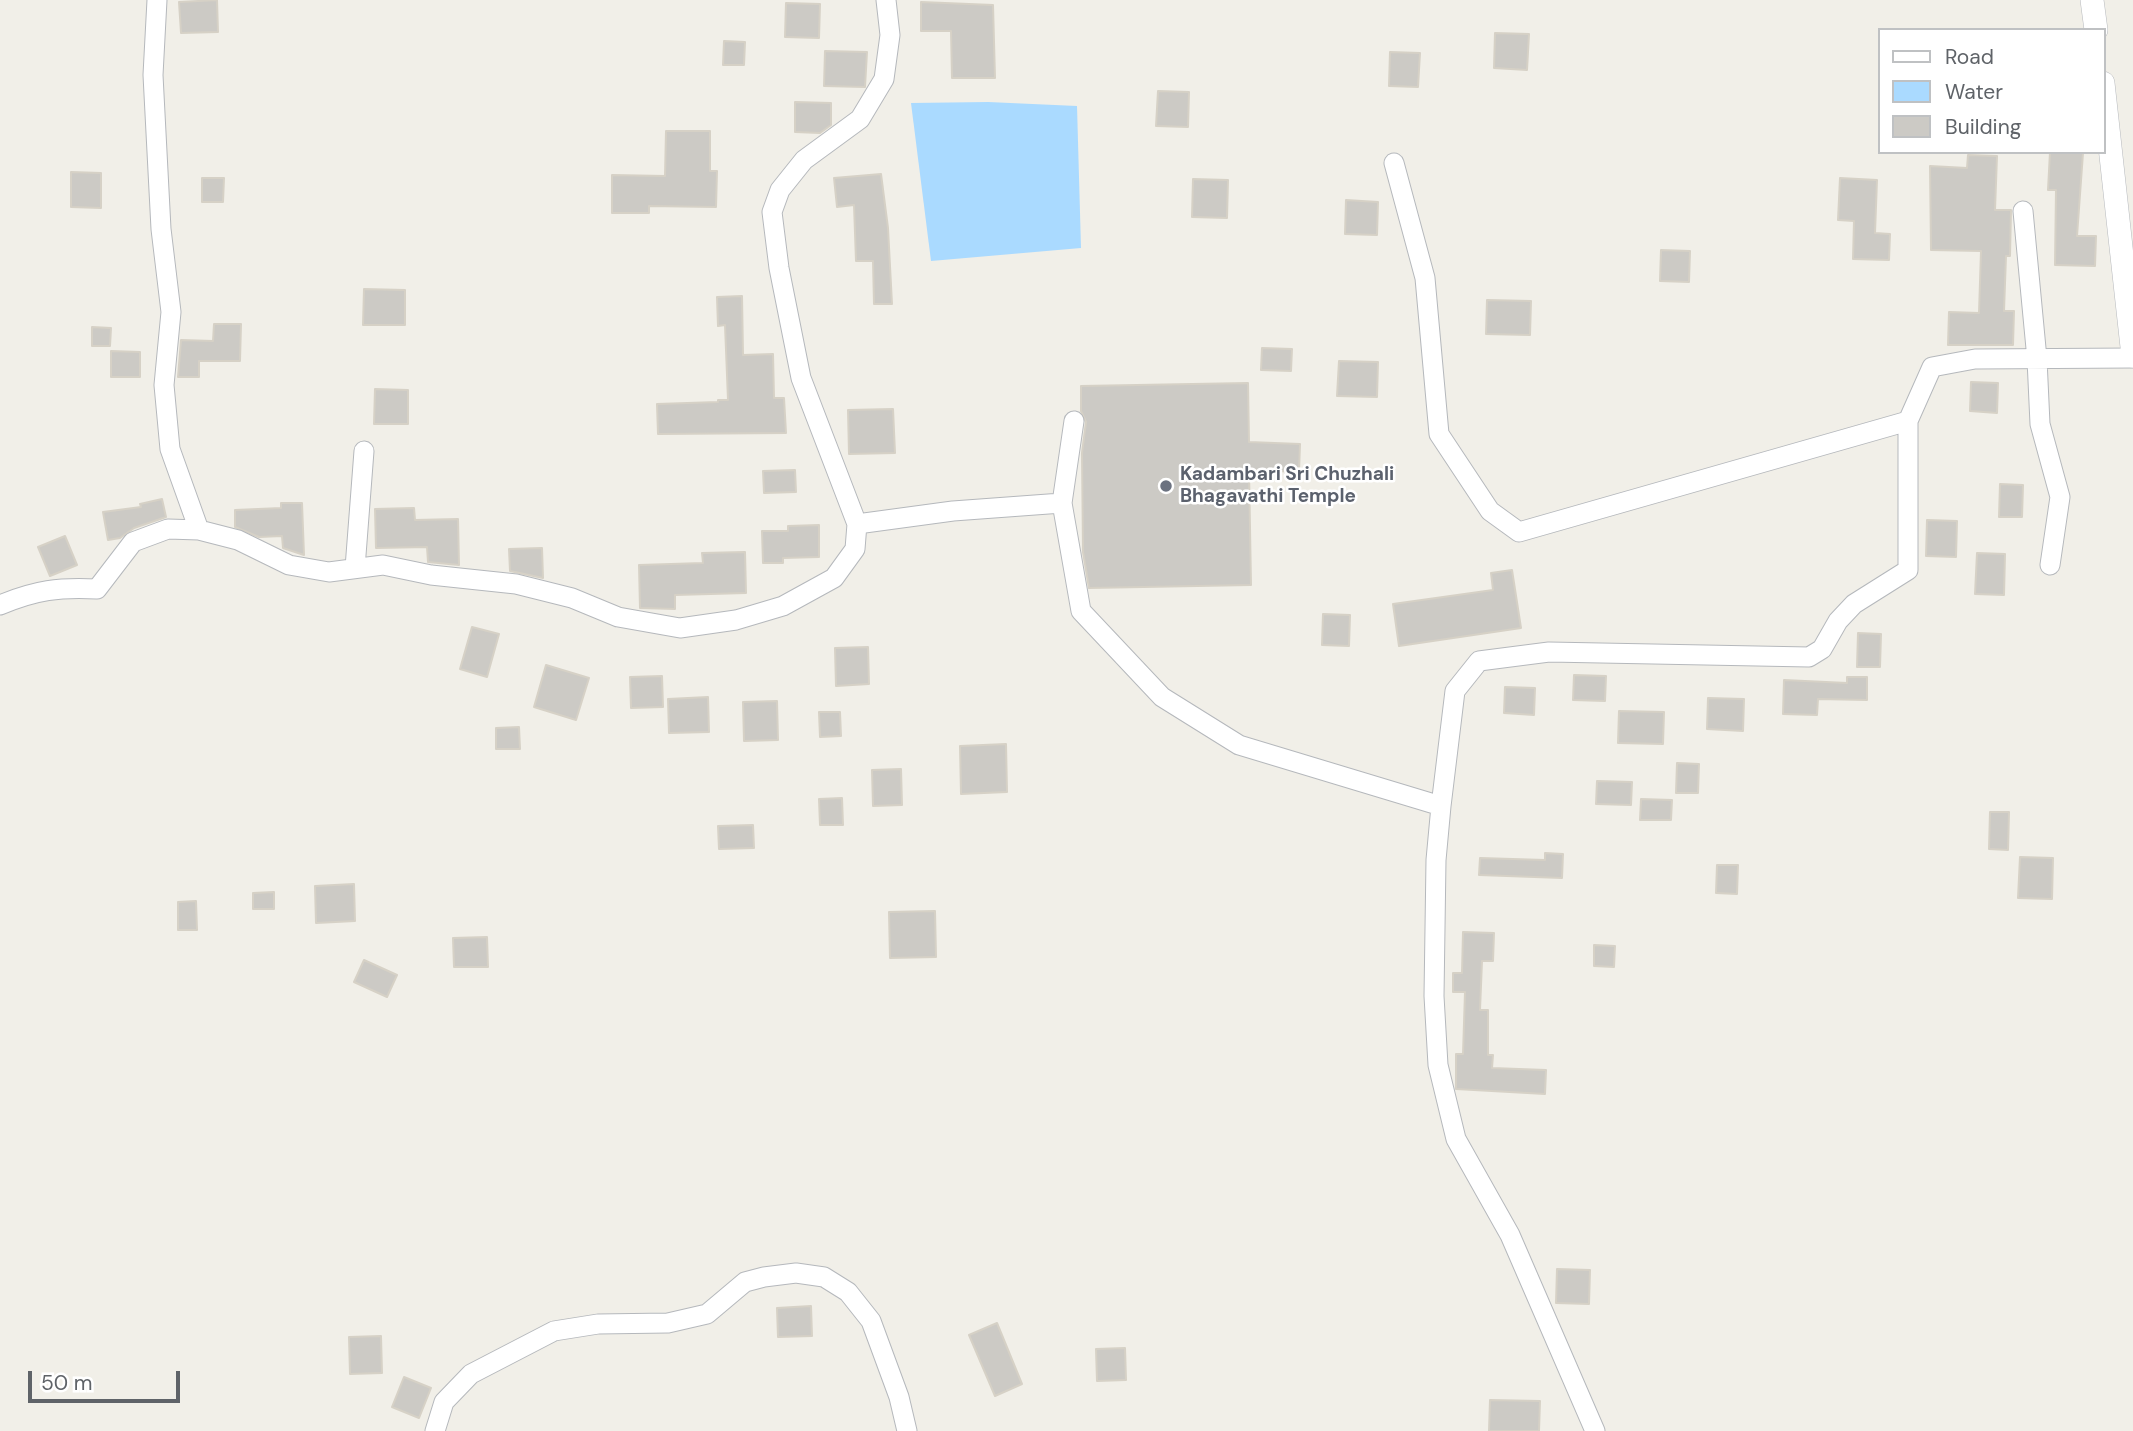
<!DOCTYPE html>
<html>
<head>
<meta charset="utf-8">
<style>
	body { margin:0 }
	#map { position:relative; width:2133px; height:1431px; overflow:hidden; background:#f1efe8; font-family:"DM Sans",sans-serif }
	canvas { display:block }
	.legend { position:absolute; left:1878px; top:28px; width:228px; height:126px; box-sizing:border-box; background:#fff; border:2px solid #bfc1c3; margin:0; padding:9px 12px; list-style:none; font-size:21px; color:#5f6368 }
	.legend li { display:flex; align-items:center; gap:14px; height:35px }
	.legend b { width:35px; border:2px solid #bfc1c3 }
	.scale { position:absolute; left:28px; top:1371px; width:152px; height:32px; box-sizing:border-box; border:4px solid #5f6368; border-top:0; padding-left:9px; font-size:21px; line-height:24px; white-space:nowrap; color:#5f6368; -webkit-text-stroke:5px #fff; paint-order:stroke }
</style>
</head>
<body>
<div id="map">
<canvas width="2133" height="1431"></canvas>
<ul class="legend">
<li><b style="height:9px;background:#fff"></b>Road</li>
<li><b style="height:19px;background:#aadaff"></b>Water</li>
<li><b style="height:19px;background:#cccac5"></b>Building</li>
</ul>
<div class="scale">50 m</div>
</div>
<script>
const g = document.querySelector('canvas').getContext('2d');
g.lineJoin = 'round';
function paint(path, color) { g.fillStyle = color; g.fill(path, 'evenodd'); }
function stroke(path, color, width, dash) { g.strokeStyle = color; g.lineWidth = width; g.lineCap = dash ? 'butt' : 'round'; g.setLineDash(dash || []); g.stroke(path); }
function write(font, color, halo, rows, align = 'center') {
  g.font = font + ' "DM Sans",sans-serif'; g.lineWidth = 5; g.setLineDash([]); g.textBaseline = 'middle'; g.strokeStyle = halo; g.fillStyle = color; for (const [text, x, y, turn = 0] of rows) {
    g.save(); g.translate(x, y); g.rotate((+turn || 0) * Math.PI / 180); g.textAlign = isNaN(turn) ? turn : align; if (halo) g.strokeText(text, 0, 0); g.fillText(text, 0, 0); g.restore();
  }
}
paint(new Path2D(`
	M 988,102 L 1077,106 L 1081,248 L 931,261 L 911,103 Z`), '#aadaff');
const building = new Path2D(`
	M 217,0 L 218,32 L 181,33 L 179,2 Z
	M 921,2 L 993,5 L 995,78 L 952,78 L 951,31 L 921,31 Z
	M 786,3 L 820,4 L 819,38 L 785,37 Z
	M 1495,33 L 1529,34 L 1527,70 L 1494,68 Z
	M 724,41 L 745,42 L 744,65 L 723,65 Z
	M 825,51 L 867,52 L 865,87 L 824,86 Z
	M 1390,52 L 1420,53 L 1418,87 L 1389,86 Z
	M 1158,91 L 1189,92 L 1188,127 L 1156,126 Z
	M 795,102 L 831,103 L 831,125 L 820,133 L 795,132 Z
	M 666,131 L 710,131 L 710,171 L 717,171 L 716,207 L 649,206 L 649,213 L 612,213 L 612,175 L 665,176 Z
	M 2050,152 L 2083,153 L 2077,236 L 2096,236 L 2095,266 L 2055,265 L 2056,190 L 2048,190 Z
	M 1968,155 L 1997,156 L 1995,210 L 2011,210 L 2010,256 L 2006,256 L 2004,311 L 2014,311 L 2013,345 L 1948,345 L 1949,312 L 1979,313 L 1981,251 L 1931,250 L 1930,166 L 1967,168 Z
	M 71,172 L 101,173 L 101,208 L 71,207 Z
	M 881,174 L 888,228 L 892,304 L 874,304 L 873,261 L 856,261 L 854,205 L 837,207 L 834,178 Z
	M 202,178 L 224,178 L 223,202 L 202,202 Z
	M 1840,178 L 1877,180 L 1875,233 L 1890,234 L 1889,260 L 1853,259 L 1854,221 L 1838,220 Z
	M 1193,179 L 1228,180 L 1227,218 L 1192,217 Z
	M 1346,200 L 1378,202 L 1377,235 L 1345,234 Z
	M 1661,250 L 1690,251 L 1689,282 L 1660,281 Z
	M 364,289 L 405,290 L 405,325 L 363,325 Z
	M 742,296 L 743,355 L 773,354 L 774,398 L 784,398 L 786,433 L 658,434 L 657,404 L 718,402 L 718,400 L 728,400 L 725,325 L 718,326 L 717,297 Z
	M 1487,300 L 1531,301 L 1530,335 L 1486,334 Z
	M 214,324 L 241,324 L 240,361 L 199,361 L 199,377 L 178,377 L 181,340 L 213,341 Z
	M 92,327 L 111,328 L 110,346 L 92,346 Z
	M 1262,348 L 1292,349 L 1291,371 L 1261,370 Z
	M 111,351 L 140,352 L 140,377 L 111,377 Z
	M 1339,361 L 1378,362 L 1377,397 L 1337,396 Z
	M 1971,382 L 1998,383 L 1997,413 L 1970,411 Z
	M 1248,383 L 1249,442 L 1300,444 L 1299,472 L 1249,470 L 1251,585 L 1089,588 L 1083,552 L 1082,453 L 1086,422 L 1081,411 L 1081,386 Z
	M 375,389 L 408,390 L 408,424 L 374,424 Z
	M 893,409 L 895,453 L 849,454 L 848,410 Z
	M 795,470 L 796,492 L 764,493 L 763,471 Z
	M 2000,484 L 2023,485 L 2022,517 L 1999,517 Z
	M 162,499 L 166,517 L 134,528 L 120,538 L 108,540 L 103,512 L 141,507 L 140,504 Z
	M 281,503 L 302,503 L 304,555 L 283,548 L 282,536 L 259,537 L 235,527 L 235,510 L 281,508 Z
	M 414,508 L 415,520 L 458,519 L 459,565 L 428,562 L 427,547 L 376,548 L 375,509 Z
	M 1927,520 L 1957,521 L 1956,557 L 1926,556 Z
	M 819,525 L 819,557 L 783,558 L 783,563 L 763,563 L 762,531 L 788,531 L 788,526 Z
	M 65,536 L 77,565 L 50,576 L 38,547 Z
	M 542,548 L 543,578 L 510,571 L 509,549 Z
	M 745,552 L 746,593 L 675,595 L 675,609 L 640,608 L 639,565 L 703,563 L 702,553 Z
	M 1977,553 L 2005,554 L 2004,595 L 1975,594 Z
	M 1512,570 L 1521,628 L 1399,646 L 1393,604 L 1493,590 L 1491,573 Z
	M 1323,614 L 1350,615 L 1349,646 L 1322,645 Z
	M 472,627 L 499,634 L 487,677 L 460,669 Z
	M 1858,633 L 1881,634 L 1880,667 L 1857,667 Z
	M 868,647 L 869,684 L 836,686 L 835,648 Z
	M 546,665 L 589,678 L 576,720 L 534,707 Z
	M 1574,675 L 1606,676 L 1605,701 L 1573,700 Z
	M 662,676 L 663,707 L 631,708 L 630,677 Z
	M 1847,677 L 1867,677 L 1867,700 L 1818,699 L 1817,715 L 1783,714 L 1784,680 L 1847,683 Z
	M 1505,687 L 1535,688 L 1534,715 L 1504,713 Z
	M 708,697 L 709,732 L 669,733 L 668,699 Z
	M 1708,698 L 1744,699 L 1743,731 L 1707,729 Z
	M 777,701 L 778,740 L 744,741 L 743,702 Z
	M 1619,711 L 1664,712 L 1663,744 L 1618,743 Z
	M 819,712 L 840,712 L 841,736 L 820,737 Z
	M 519,727 L 520,749 L 496,749 L 496,728 Z
	M 1006,744 L 1007,792 L 961,794 L 960,746 Z
	M 1677,763 L 1699,764 L 1698,793 L 1676,793 Z
	M 901,769 L 902,805 L 873,806 L 872,770 Z
	M 1597,781 L 1632,782 L 1631,805 L 1596,804 Z
	M 842,798 L 843,825 L 820,825 L 819,799 Z
	M 1641,799 L 1672,800 L 1671,820 L 1640,820 Z
	M 1990,812 L 2009,812 L 2008,850 L 1989,849 Z
	M 753,825 L 754,848 L 719,849 L 718,826 Z
	M 1545,853 L 1563,854 L 1562,878 L 1479,875 L 1480,858 L 1545,860 Z
	M 2020,857 L 2053,858 L 2052,899 L 2018,898 Z
	M 1717,865 L 1738,865 L 1737,894 L 1716,893 Z
	M 354,884 L 355,921 L 316,923 L 315,886 Z
	M 274,892 L 274,909 L 253,909 L 253,893 Z
	M 196,901 L 197,930 L 178,930 L 178,902 Z
	M 935,911 L 936,957 L 890,958 L 889,912 Z
	M 1463,932 L 1494,933 L 1493,961 L 1482,961 L 1480,1010 L 1488,1010 L 1488,1055 L 1493,1055 L 1492,1068 L 1546,1070 L 1545,1094 L 1456,1089 L 1456,1054 L 1463,1054 L 1465,992 L 1453,992 L 1453,973 L 1462,973 Z
	M 487,937 L 488,967 L 454,967 L 453,938 Z
	M 1594,945 L 1615,946 L 1614,967 L 1594,966 Z
	M 364,960 L 397,975 L 387,997 L 354,982 Z
	M 1557,1269 L 1590,1270 L 1589,1304 L 1556,1303 Z
	M 811,1306 L 812,1336 L 778,1337 L 777,1308 Z
	M 997,1323 L 1022,1384 L 995,1396 L 969,1335 Z
	M 381,1336 L 382,1373 L 350,1374 L 349,1337 Z
	M 1125,1348 L 1126,1380 L 1097,1381 L 1096,1349 Z
	M 404,1377 L 431,1388 L 419,1418 L 392,1407 Z
	M 1490,1400 L 1540,1401 L 1539,1431 L 1489,1431 Z`);
paint(building, '#cccac5');
stroke(building, '#d6d1c6', 2);
const minor = new Path2D(`
	M 157,0 L 153,75 L 161,229 L 171,312 L 164,385 L 170,449 L 199,530
	M 1394,163 L 1425,278 L 1439,434 L 1490,511 L 1519,532 L 1908,421
	M 2023,211 L 2037,359 L 2040,424 L 2060,497 L 2050,565
	M 1062,503 L 1074,421
	M 857,524 L 953,511 L 1062,503 L 1081,611 L 1162,697 L 1239,745 L 1441,806 L 1436,860 L 1434,996 L 1438,1065 L 1456,1139 L 1510,1235 L 1595,1431
	M 355,568 L 364,451
	M 0,605 C 36,590 59,587 97,589 L 133,542 L 168,529 L 199,530 L 238,540 L 289,565 L 329,572 L 383,565 L 431,575 L 516,584 L 572,598 L 618,617 L 680,628 L 736,620 L 783,606 L 834,578 L 855,549 L 857,524 L 801,378 L 779,268 L 772,212 L 780,190 L 804,160 L 860,119 L 884,79 L 890,35 L 886,0
	M 1441,806 L 1455,691 L 1479,661 L 1549,652 L 1809,657 L 1822,649 L 1838,621 L 1854,604 L 1908,570 L 1908,421 L 1932,367 L 1975,359 L 2133,358
	M 435,1431 L 444,1402 L 471,1374 L 554,1331 L 598,1324 L 668,1323 L 707,1314 L 745,1282 L 764,1277 L 796,1273 L 824,1277 L 848,1292 L 871,1321 L 899,1397 L 907,1431`);
const tertiary = new Path2D(`
	M 2092,0 L 2096,30
	M 2103,83 L 2133,356`);
stroke(minor, '#b5b8bc', 21);
stroke(tertiary, '#b5b8bc', 24);
stroke(minor, '#fff', 19);
stroke(tertiary, '#fff', 23);
for (const [x, y, r, color] of [
	[1166,486,7,"#6b7280"]
]) { const dot = new Path2D(); dot.arc(x, y, r, 0, 2 * Math.PI); g.fillStyle = color; g.fill(dot); stroke(dot, '#fff', 2.5); }
write('bold 19px', '#5b616d', '#fff', [
	["Kadambari Sri Chuzhali",1180,475],
	["Bhagavathi Temple",1180,497]
], 'left');
</script>
</body>
</html>
